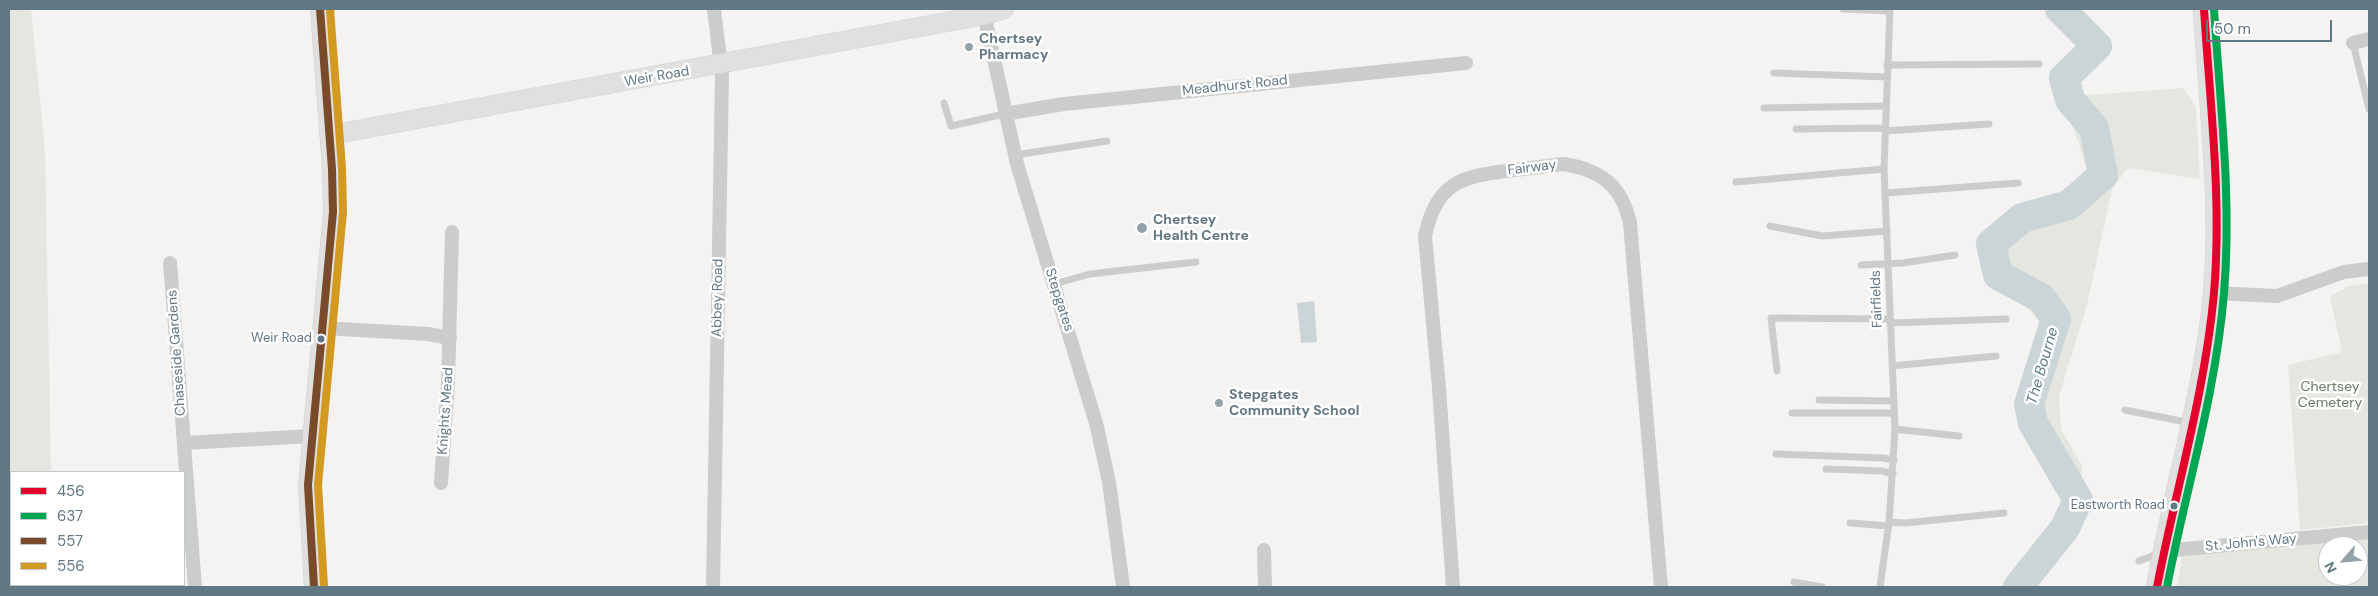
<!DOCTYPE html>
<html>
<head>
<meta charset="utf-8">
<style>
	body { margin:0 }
	#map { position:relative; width:2378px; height:596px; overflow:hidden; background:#f4f3f1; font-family:"DM Sans",sans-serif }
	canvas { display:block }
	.frame { position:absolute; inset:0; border:10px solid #617784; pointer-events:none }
	.legend { position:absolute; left:10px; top:471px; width:175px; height:115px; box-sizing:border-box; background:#fff; border:1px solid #c0c9ce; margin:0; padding:6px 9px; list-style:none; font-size:15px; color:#617784 }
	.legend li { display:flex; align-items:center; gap:10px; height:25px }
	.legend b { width:25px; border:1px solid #c0c9ce }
	.north { position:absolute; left:2318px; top:536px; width:50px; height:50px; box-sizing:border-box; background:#fff; border:1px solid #c0c9ce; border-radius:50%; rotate:243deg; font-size:14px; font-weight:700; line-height:20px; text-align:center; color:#617784 }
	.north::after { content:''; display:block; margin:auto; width:18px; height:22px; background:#94a2aa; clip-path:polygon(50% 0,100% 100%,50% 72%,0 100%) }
	.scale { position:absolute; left:2206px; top:20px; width:126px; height:22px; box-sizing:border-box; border:2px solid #617784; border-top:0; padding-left:6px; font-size:15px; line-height:18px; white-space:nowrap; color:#617784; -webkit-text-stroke:4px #fff; paint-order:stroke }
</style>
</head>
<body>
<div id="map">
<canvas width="2378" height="596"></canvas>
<div class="frame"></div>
<ul class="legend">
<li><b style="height:6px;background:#e4002b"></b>456</li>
<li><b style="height:6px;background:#00a651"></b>637</li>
<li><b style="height:6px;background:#7a4b2a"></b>557</li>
<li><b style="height:6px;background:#d29a21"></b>556</li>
</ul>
<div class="north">N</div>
<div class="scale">50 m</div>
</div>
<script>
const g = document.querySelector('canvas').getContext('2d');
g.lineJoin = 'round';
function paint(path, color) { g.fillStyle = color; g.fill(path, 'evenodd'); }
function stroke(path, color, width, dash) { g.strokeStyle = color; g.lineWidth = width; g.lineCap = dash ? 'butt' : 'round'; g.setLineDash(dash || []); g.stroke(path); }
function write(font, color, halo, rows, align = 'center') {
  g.font = font + ' "DM Sans",sans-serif'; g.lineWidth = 5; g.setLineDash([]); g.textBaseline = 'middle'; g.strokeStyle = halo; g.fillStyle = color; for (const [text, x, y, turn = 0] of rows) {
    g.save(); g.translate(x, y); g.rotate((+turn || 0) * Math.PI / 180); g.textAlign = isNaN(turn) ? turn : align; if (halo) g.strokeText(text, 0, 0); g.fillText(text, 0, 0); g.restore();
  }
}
paint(new Path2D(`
	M 9,9 L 31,9 L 45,152 L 51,472 L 11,472 L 11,585 L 53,585 L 53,587 L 9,587 Z
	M 2061,71 L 2075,96 L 2183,88 L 2196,107 L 2200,179 L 2128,168 L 2112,189 L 2087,305 L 2059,396 L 2061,429 L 2082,466 L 2082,517 L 2062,494 L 2020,404 L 2042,321 L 2013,296 L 1984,266 L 1988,234 L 2009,224 L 2027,210 L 2057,201 L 2089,174 L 2061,92 Z
	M 2369,283 L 2369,523 L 2300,530 L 2288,365 L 2342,352 L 2330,297 L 2348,286 Z
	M 2369,538 L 2369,587 L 2177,587 L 2182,556 ZM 2328,546 L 2358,546 L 2358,576 L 2328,576 Z`), '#e4e6df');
paint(new Path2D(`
	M 1314,301 L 1317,342 L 1301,343 L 1297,303 Z`), '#cbd5d7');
stroke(new Path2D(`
	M 2018,587 L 2065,528 L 2078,500 L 2033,423 L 2029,404 L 2056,319 L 2041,298 L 1998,275 L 1991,244 L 2022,218 L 2069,205 L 2103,175 L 2094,128 L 2070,100 L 2064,78 L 2097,46 L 2060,9`), '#cbd5d7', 30);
const secondary = new Path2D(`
	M 330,135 L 985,15 L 1004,9
	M 314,587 L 308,485 L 333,212 L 332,169 L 320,9`);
const primary = new Path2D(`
	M 2157,587 C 2174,489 2205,392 2214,293 C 2222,198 2209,104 2204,9`);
stroke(secondary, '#d0d1d1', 20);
stroke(primary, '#d0d1d0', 22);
stroke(new Path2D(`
	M 1843,9 L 1889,11
	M 2353,43 L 2369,109
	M 1887,65 L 2039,64
	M 1774,73 L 1887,77
	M 944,103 L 951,126 L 1004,114
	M 1764,108 L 1885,106
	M 1796,129 L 1884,128
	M 1885,131 L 1989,124
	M 1015,155 L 1107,141
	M 1736,182 L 1884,169
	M 1886,193 L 2018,183
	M 1770,226 L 1822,236 L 1887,231
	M 1861,265 L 1903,263 L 1955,255
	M 1054,284 L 1090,274 L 1196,262
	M 1890,323 L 2006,319
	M 1892,366 L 1996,356
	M 1777,371 L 1771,318 L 1890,319
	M 1819,400 L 1894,401
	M 2125,410 L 2191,423
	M 1792,413 L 1894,413
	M 1895,429 L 1959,436
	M 1776,454 L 1883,458 L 1894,460
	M 1826,469 L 1882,471 L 1893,474
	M 1889,522 L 1905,523 L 2004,513
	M 1850,523 L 1889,526
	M 2139,561 L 2160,553
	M 1794,582 L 1822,587
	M 1880,587 L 1889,522 L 1895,429 L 1884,169 L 1890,9`), '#cbcccc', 7);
stroke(new Path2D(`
	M 983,9 L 1017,164 L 1096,423 L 1109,482 L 1123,587
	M 2353,43 L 2369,39
	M 1004,114 L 1064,104 L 1466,63
	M 170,263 L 195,587
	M 2214,293 L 2277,296 L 2344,272 L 2369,269
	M 323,328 L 428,334 L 450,338
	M 184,443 L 312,436
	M 441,483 L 448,382 L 452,232
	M 1264,550 L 1265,587
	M 2163,551 L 2369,532
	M 713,587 L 722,76 L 714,9
	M 1453,587 L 1439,388 L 1425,236 C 1436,184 1459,177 1506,171 C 1526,169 1545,166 1564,164 C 1601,170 1622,186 1630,223 L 1661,587`), '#cbcccc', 14);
stroke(secondary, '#e0e0e0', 19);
stroke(primary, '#e0e0e0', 21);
stroke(new Path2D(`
	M 2157,587 C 2176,489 2205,392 2214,293 C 2222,199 2210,103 2204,9`), '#e4002b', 8);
stroke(new Path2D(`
	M 2167,587 C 2186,489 2216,393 2224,293 C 2232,198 2220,103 2214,9`), '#00a651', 8);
stroke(new Path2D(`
	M 314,587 L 308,485 L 333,212 L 332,169 L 320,9`), '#7a4b2a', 8);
stroke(new Path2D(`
	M 324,586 L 318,485 L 343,212 L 342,168 L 330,9`), '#d29a21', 8);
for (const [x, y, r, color] of [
	[969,47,5,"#94a2aa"],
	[1142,228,6,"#94a2aa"],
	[321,339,4.5,"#617784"],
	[1219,403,5,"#94a2aa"],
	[2174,506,4.5,"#617784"]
]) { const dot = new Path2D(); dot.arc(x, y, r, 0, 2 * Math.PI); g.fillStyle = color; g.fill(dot); stroke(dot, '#fff', 2); }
write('13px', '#617784', '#fff', [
	["Weir Road",312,339],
	["Eastworth Road",2165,506]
], 'right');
write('bold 14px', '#617784', '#fff', [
	["Chertsey",979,39],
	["Pharmacy",979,55],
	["Chertsey",1153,220],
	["Health Centre",1153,236],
	["Stepgates",1229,395],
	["Community School",1229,411]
], 'left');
write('14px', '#617784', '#fff', [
	["Weir Road",657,77,-10],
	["Meadhurst Road",1235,86,-6],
	["Fairway",1532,168,-7],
	["Abbey Road",718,298,-89],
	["Fairfields",1877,299,-92],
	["Stepgates",1059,300,72],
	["Chaseside Gardens",177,353,-94],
	["Knights Mead",446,411,-86],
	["St. John's Way",2251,543,-5]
]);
write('14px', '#677a60', '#fff', [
	["Chertsey",2330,387],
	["Cemetery",2330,403]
]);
write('italic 15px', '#5c7a81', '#fff', [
	["The Bourne",2043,366,-74]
]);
</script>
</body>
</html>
